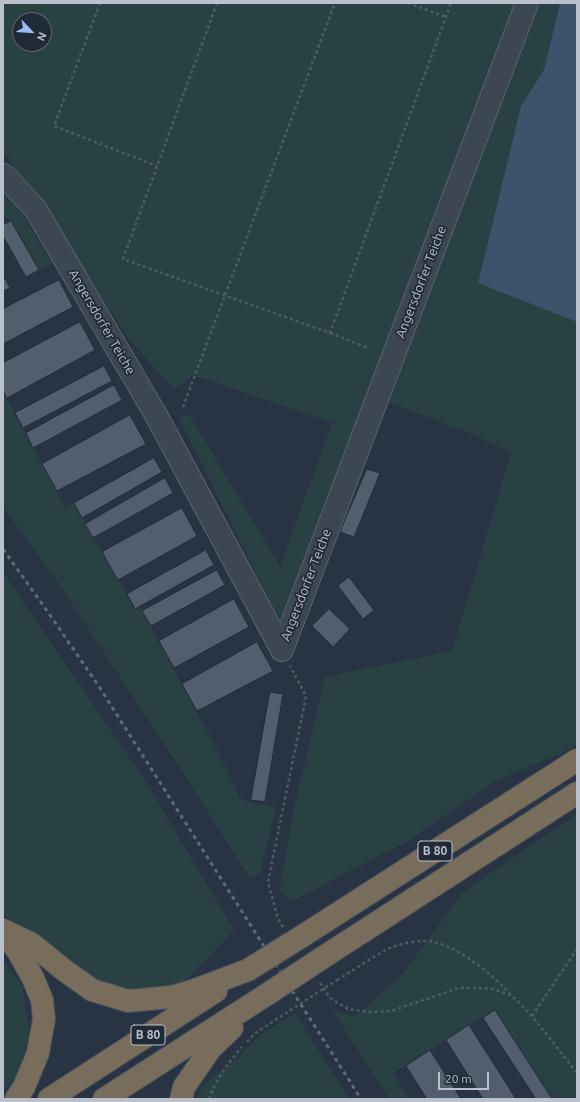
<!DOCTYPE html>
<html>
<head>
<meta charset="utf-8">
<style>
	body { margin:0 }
	#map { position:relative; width:580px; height:1102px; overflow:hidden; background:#283443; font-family:Ubuntu,sans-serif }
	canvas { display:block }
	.frame { position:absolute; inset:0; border:4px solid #bac1cc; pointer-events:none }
	.north { position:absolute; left:12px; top:12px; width:40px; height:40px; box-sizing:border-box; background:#212b38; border:1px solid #5e6773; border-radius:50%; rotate:115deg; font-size:11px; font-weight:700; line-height:16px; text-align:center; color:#bac1cc }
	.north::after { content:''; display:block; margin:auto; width:14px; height:18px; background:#96bcf5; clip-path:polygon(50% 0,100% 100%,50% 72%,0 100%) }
	.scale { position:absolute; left:438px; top:1072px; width:51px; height:18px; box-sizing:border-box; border:2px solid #bac1cc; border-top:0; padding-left:5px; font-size:12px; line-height:14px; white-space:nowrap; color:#bac1cc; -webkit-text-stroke:3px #212b38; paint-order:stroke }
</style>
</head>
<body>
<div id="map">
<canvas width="580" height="1102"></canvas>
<div class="frame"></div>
<div class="north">N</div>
<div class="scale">20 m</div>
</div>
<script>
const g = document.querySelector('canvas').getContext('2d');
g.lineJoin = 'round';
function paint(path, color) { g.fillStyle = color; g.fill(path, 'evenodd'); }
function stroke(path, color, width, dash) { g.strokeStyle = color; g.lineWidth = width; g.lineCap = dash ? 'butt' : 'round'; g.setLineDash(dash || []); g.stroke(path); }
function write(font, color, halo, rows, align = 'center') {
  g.font = font + ' Ubuntu,sans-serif'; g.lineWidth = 3.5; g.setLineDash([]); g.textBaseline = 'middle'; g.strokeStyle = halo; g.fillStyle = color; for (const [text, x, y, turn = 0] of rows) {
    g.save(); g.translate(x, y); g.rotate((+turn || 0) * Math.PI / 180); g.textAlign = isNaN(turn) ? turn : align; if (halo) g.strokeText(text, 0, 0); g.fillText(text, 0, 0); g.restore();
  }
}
paint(new Path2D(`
	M 3,3 L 516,3 L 360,413 L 287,622 L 276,613 L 179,418 L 189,414 L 280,566 L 332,423 L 194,375 L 174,389 L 132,343 L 3,150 ZM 20,20 L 44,20 L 44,44 L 20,44 Z
	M 531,3 L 560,3 L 544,70 L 521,106 L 478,283 L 577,322 L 577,744 L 563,753 L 497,780 L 411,839 L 295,900 L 279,892 L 294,808 L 325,677 L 452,651 L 511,453 L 474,435 L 381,399 Z
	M 3,194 L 14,200 L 52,263 L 39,270 L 11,221 L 8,217 L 3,216 Z
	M 3,391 L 65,507 L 74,503 L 135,609 L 139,607 L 142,611 L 212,740 L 240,798 L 249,802 L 276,807 L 260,873 L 250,879 L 184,774 L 55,578 L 3,507 Z
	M 3,572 L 148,785 L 234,930 L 180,987 L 136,994 L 88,977 L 52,952 L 3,914 Z
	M 577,814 L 577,1099 L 552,1099 L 495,1010 L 469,1025 L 393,1073 L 409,1099 L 389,1099 L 332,1009 L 354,1017 L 402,975 L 463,892 Z
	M 3,959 L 23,988 L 30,1036 L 18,1074 L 3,1092 Z
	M 295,1013 L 349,1099 L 197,1099 L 202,1086 L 234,1061 L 260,1035 Z`), '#2a4144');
paint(new Path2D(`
	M 560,3 L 577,3 L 577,322 L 478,283 L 521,106 L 544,70 Z`), '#3f526b');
const building = new Path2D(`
	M 11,221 L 39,270 L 26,277 L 3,236 L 3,225 Z
	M 3,275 L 10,288 L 3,291 Z
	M 59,280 L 73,307 L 3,344 L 3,309 Z
	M 80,322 L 95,350 L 7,398 L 3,391 L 3,363 Z
	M 104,366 L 112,381 L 23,428 L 15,413 Z
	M 114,385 L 122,400 L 33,448 L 26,433 Z
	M 130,415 L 146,444 L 57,491 L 42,464 Z
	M 154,458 L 162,472 L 82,518 L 74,503 Z
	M 367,469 L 380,473 L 354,537 L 340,532 Z
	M 165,478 L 173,493 L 93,538 L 85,524 Z
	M 182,508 L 197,536 L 118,580 L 102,552 Z
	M 206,550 L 214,565 L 135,609 L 127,594 Z
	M 217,570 L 225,585 L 151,626 L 142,611 Z
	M 349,577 L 374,610 L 363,619 L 338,586 Z
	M 234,599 L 249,627 L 174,668 L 159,641 Z
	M 329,609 L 350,629 L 333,647 L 312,626 Z
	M 257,642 L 273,671 L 197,711 L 182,684 Z
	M 270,692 L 283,694 L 265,802 L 251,800 Z
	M 495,1010 L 552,1099 L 536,1099 L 483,1018 Z
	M 469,1025 L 516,1099 L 483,1099 L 446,1040 Z
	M 430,1050 L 461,1099 L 427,1099 L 406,1066 Z`);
paint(building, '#525d6e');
stroke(building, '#232d3a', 1);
const minor = new Path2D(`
	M 3,175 L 6,177 L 36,210 L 156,415 L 282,650
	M 282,650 L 527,3`);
const highway = new Path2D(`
	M 3,930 L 32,944 L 64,970 L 92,990 L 128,1001 L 171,997 L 192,991 L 248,970
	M 3,935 L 16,948 L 33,978 L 42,1000 L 44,1019 L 38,1053 L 24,1087 L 16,1099
	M 304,935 L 577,760
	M 322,958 L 577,793
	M 49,1099 L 216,991
	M 104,1099 L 266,995
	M 181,1099 L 184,1087 L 211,1048 L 232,1028`);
stroke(minor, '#5b6470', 24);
stroke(highway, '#47515d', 24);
stroke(new Path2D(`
	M 100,3 L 54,126 L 157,166
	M 217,3 L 123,259 L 330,333 L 451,3
	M 408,3 L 446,17
	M 330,333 L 368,348
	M 183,407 L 335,3
	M 283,927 L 278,919 L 268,882 L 306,696 L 290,666
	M 337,980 C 356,969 375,954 395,946 C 404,943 416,941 425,941 C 455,942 493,975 512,996
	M 320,983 L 330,998 L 348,1009 L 367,1012 L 391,1011 L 459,988 L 476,988 L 494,989 L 512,996 L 532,1016 L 577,1073
	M 532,1016 L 577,949
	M 247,1042 L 254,1034 L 280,1017
	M 209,1099 C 216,1079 228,1063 242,1047`), '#495e60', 2.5, [3, 3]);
stroke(minor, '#3d4653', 22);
stroke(highway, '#786c5a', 22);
stroke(new Path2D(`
	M 3,549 L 52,618 L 98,685 L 361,1099`), '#5f6a79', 3, [4, 4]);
const highwayBridge = new Path2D(`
	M 248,970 L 304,935
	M 266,995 L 322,958`);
stroke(highwayBridge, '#47515d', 24, []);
stroke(new Path2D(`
	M 280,1017 L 337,980`), '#495e60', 2.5, [3, 3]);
stroke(highwayBridge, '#786c5a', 22);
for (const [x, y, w] of [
	[435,851,34],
	[148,1035,34]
]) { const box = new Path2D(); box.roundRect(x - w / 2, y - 10, w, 20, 3); g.fillStyle = '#212b38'; g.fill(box); stroke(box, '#bac1cc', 1); }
write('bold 12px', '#bac1cc', null, [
	["B 80",435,851],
	["B 80",148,1035]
]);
write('13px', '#bac1cc', '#212b38', [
	["Angersdorfer Teiche",421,282,-69],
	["Angersdorfer Teiche",102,322,60],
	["Angersdorfer Teiche",306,585,-69]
]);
</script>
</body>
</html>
